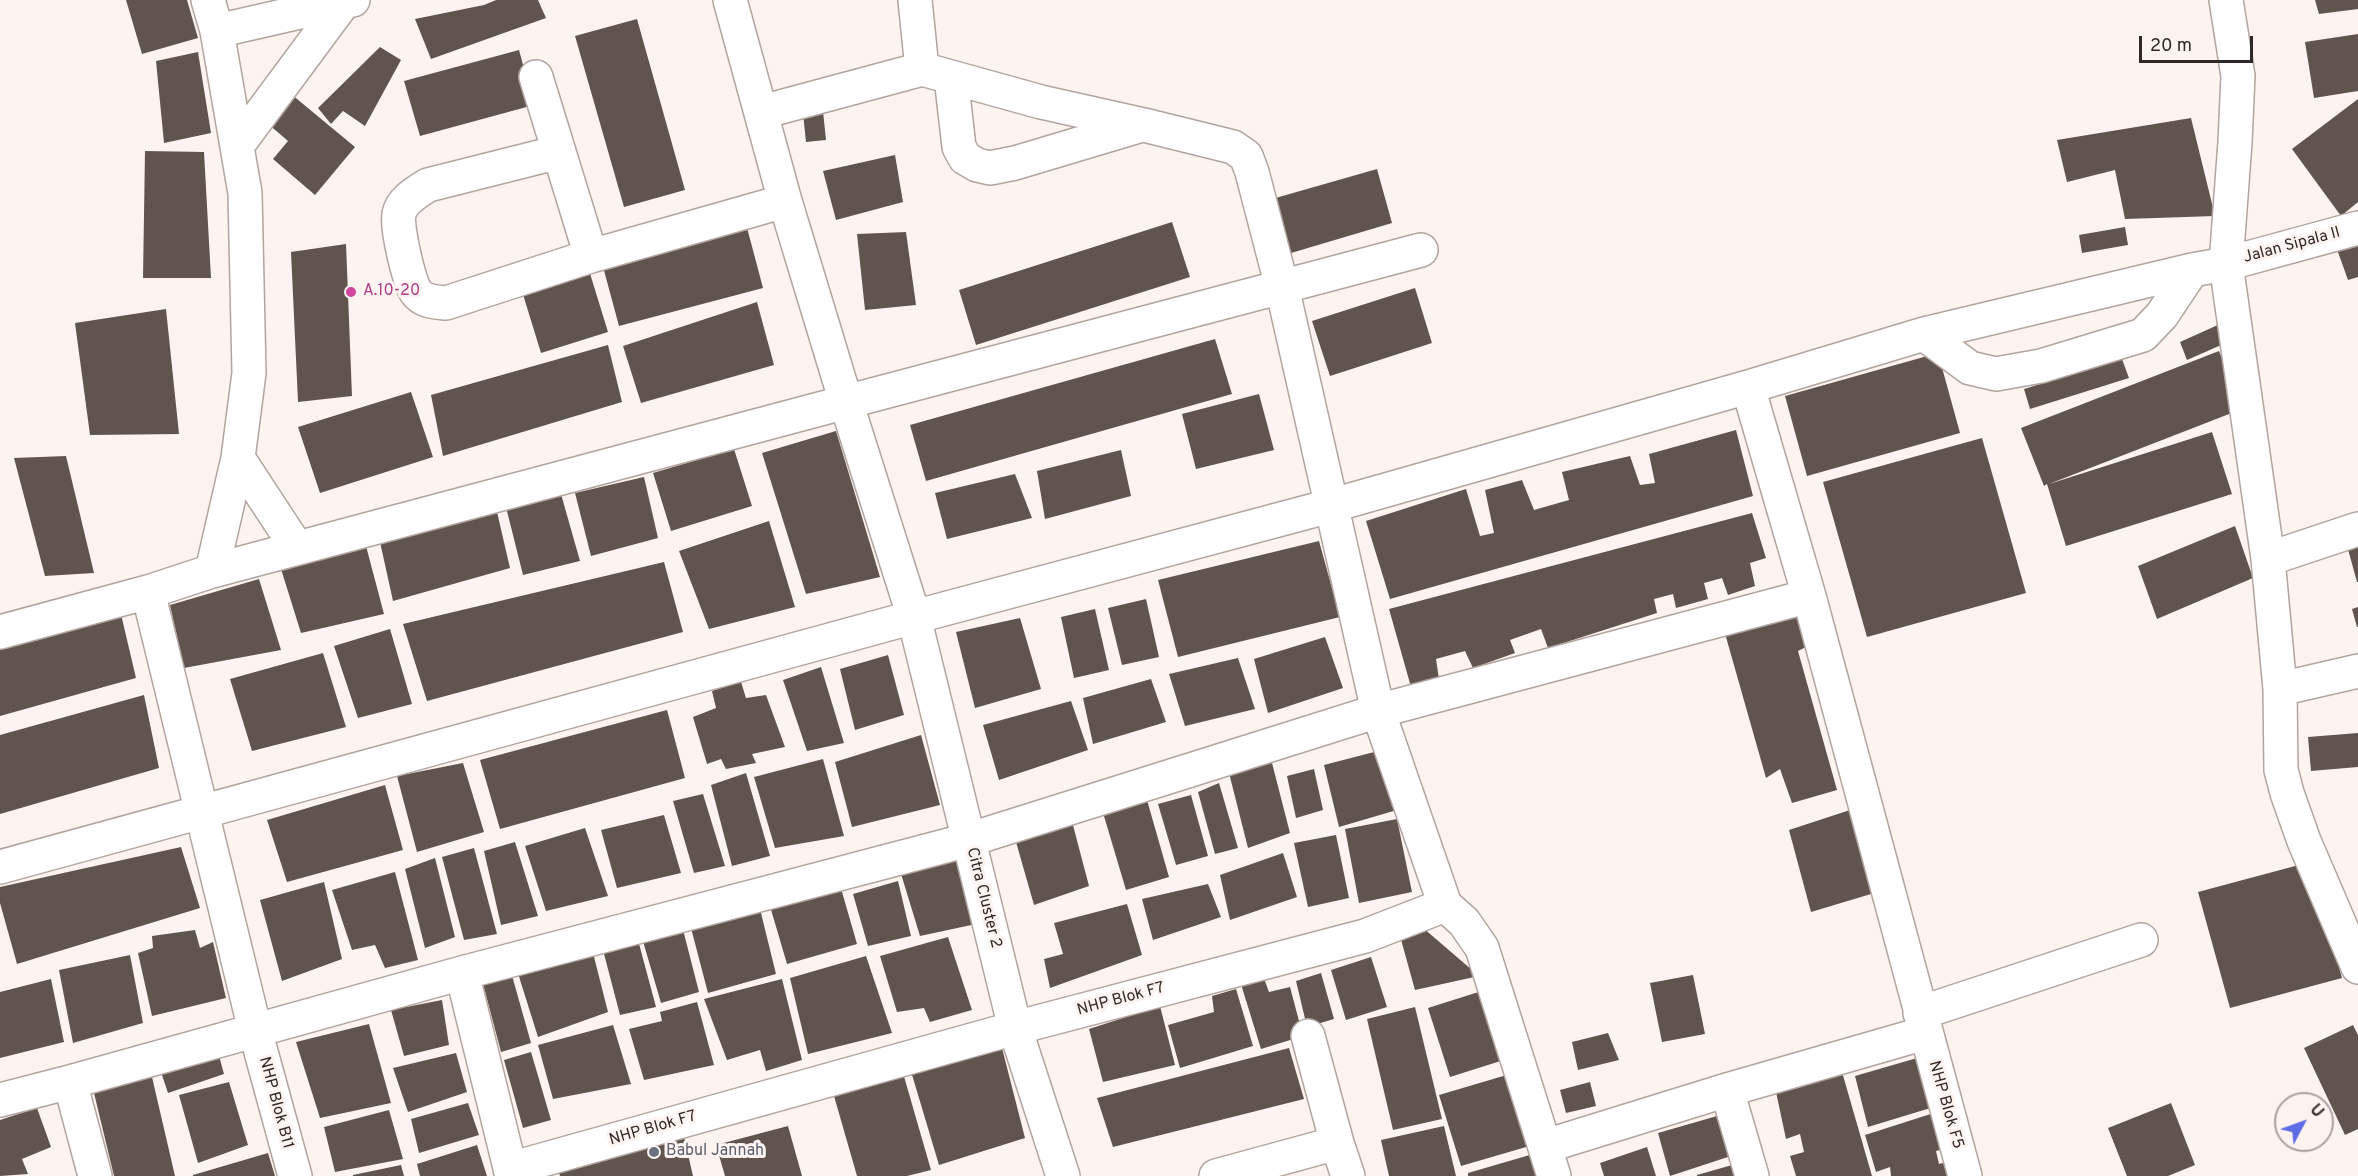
<!DOCTYPE html>
<html>
<head>
<meta charset="utf-8">
<style>
	body { margin:0 }
	#map { position:relative; width:2358px; height:1176px; overflow:hidden; background:#fdf4f1; font-family:Overpass,sans-serif }
	canvas { display:block }
	.north { position:absolute; left:2274px; top:1092px; width:60px; height:60px; box-sizing:border-box; background:#fdf4f1; border:2px solid #aaa2a0; border-radius:50%; rotate:49deg; font-size:16px; font-weight:700; line-height:24px; text-align:center; color:#2e2826 }
	.north::after { content:''; display:block; margin:auto; width:21px; height:27px; background:#5e6de5; clip-path:polygon(50% 0,100% 100%,50% 72%,0 100%) }
	.scale { position:absolute; left:2139px; top:36px; width:114px; height:27px; box-sizing:border-box; border:3px solid #2e2826; border-top:0; padding-left:8px; font-size:18px; line-height:21px; white-space:nowrap; color:#2e2826; -webkit-text-stroke:4px #fdf4f1; paint-order:stroke }
</style>
</head>
<body>
<div id="map">
<canvas width="2358" height="1176"></canvas>
<div class="north">U</div>
<div class="scale">20 m</div>
</div>
<script>
const g = document.querySelector('canvas').getContext('2d');
g.lineJoin = 'round';
function paint(path, color) { g.fillStyle = color; g.fill(path, 'evenodd'); }
function stroke(path, color, width, dash) { g.strokeStyle = color; g.lineWidth = width; g.lineCap = dash ? 'butt' : 'round'; g.setLineDash(dash || []); g.stroke(path); }
function write(font, color, halo, rows, align = 'center') {
  g.font = font + ' Overpass,sans-serif'; g.lineWidth = 6; g.setLineDash([]); g.textBaseline = 'middle'; g.strokeStyle = halo; g.fillStyle = color; for (const [text, x, y, turn = 0] of rows) {
    g.save(); g.translate(x, y); g.rotate((+turn || 0) * Math.PI / 180); g.textAlign = isNaN(turn) ? turn : align; if (halo) g.strokeText(text, 0, 0); g.fillText(text, 0, 0); g.restore();
  }
}
paint(new Path2D(`
	M 126,0 L 187,0 L 198,38 L 142,54 Z
	M 496,0 L 538,0 L 546,18 L 431,59 L 415,19 L 484,5 Z
	M 2315,0 L 2358,0 L 2358,9 L 2319,14 Z
	M 637,19 L 685,190 L 624,207 L 575,36 Z
	M 2358,34 L 2358,91 L 2314,98 L 2305,42 Z
	M 380,47 L 401,60 L 365,126 L 343,111 L 331,124 L 318,108 Z
	M 519,50 L 534,105 L 420,136 L 404,81 Z
	M 198,52 L 211,133 L 164,143 L 156,61 Z
	M 291,94 L 355,147 L 315,195 L 273,159 L 288,141 L 267,123 Z
	M 2358,99 L 2358,202 L 2341,216 L 2292,149 Z
	M 823,111 L 826,140 L 806,142 L 803,113 Z
	M 2191,118 L 2215,216 L 2125,219 L 2115,170 L 2067,182 L 2057,140 Z
	M 145,151 L 204,152 L 211,278 L 143,278 Z
	M 895,155 L 903,202 L 836,220 L 823,171 Z
	M 1377,169 L 1392,223 L 1281,256 L 1265,201 Z
	M 1172,222 L 1190,277 L 976,345 L 959,290 Z
	M 746,224 L 763,288 L 619,326 L 602,263 Z
	M 2125,227 L 2128,245 L 2082,253 L 2079,235 Z
	M 906,232 L 916,305 L 865,310 L 857,234 Z
	M 2358,232 L 2358,277 L 2348,280 L 2334,241 Z
	M 346,244 L 352,396 L 298,402 L 291,252 Z
	M 588,267 L 608,332 L 541,353 L 521,288 Z
	M 1415,288 L 1432,343 L 1330,376 L 1312,321 Z
	M 757,302 L 774,365 L 641,403 L 623,346 Z
	M 166,309 L 179,434 L 90,435 L 75,323 Z
	M 2220,324 L 2228,342 L 2187,360 L 2180,342 Z
	M 1215,339 L 1232,394 L 926,481 L 910,425 Z
	M 608,345 L 622,402 L 443,456 L 431,395 Z
	M 2219,351 L 2242,409 L 2049,484 L 2212,432 L 2232,494 L 2066,546 L 2047,484 L 2044,486 L 2021,428 Z
	M 1938,353 L 1960,433 L 1807,476 L 1785,396 Z
	M 2122,359 L 2129,378 L 2030,409 L 2024,389 Z
	M 411,392 L 433,457 L 320,493 L 298,427 Z
	M 1259,394 L 1274,450 L 1196,469 L 1182,414 Z
	M 1736,430 L 1753,496 L 1390,599 L 1366,521 L 1466,489 L 1480,536 L 1494,533 L 1485,490 L 1522,480 L 1534,510 L 1569,500 L 1562,472 L 1630,456 L 1640,485 L 1655,483 L 1649,454 Z
	M 836,431 L 880,577 L 806,594 L 762,453 Z
	M 1982,438 L 2026,593 L 1867,637 L 1823,482 Z
	M 734,449 L 752,506 L 671,531 L 653,473 Z
	M 1121,450 L 1131,496 L 1045,519 L 1037,471 Z
	M 66,456 L 94,573 L 45,576 L 14,458 Z
	M 1015,474 L 1032,518 L 947,539 L 935,493 Z
	M 644,477 L 658,538 L 591,556 L 575,493 Z
	M 561,494 L 580,561 L 523,575 L 506,507 Z
	M 497,512 L 510,568 L 393,601 L 380,542 Z
	M 1752,513 L 1766,558 L 1750,563 L 1755,586 L 1728,595 L 1722,578 L 1704,583 L 1708,599 L 1676,608 L 1673,594 L 1654,599 L 1657,613 L 1548,648 L 1541,629 L 1510,640 L 1515,653 L 1473,668 L 1465,651 L 1436,659 L 1439,679 L 1411,687 L 1389,609 Z
	M 769,521 L 795,607 L 709,629 L 679,551 Z
	M 2235,526 L 2253,578 L 2157,619 L 2138,566 Z
	M 2358,538 L 2358,582 L 2357,582 L 2346,542 Z
	M 1319,541 L 1340,617 L 1178,657 L 1158,580 Z
	M 366,546 L 384,614 L 301,633 L 281,569 Z
	M 664,562 L 683,632 L 427,701 L 403,624 Z
	M 259,579 L 281,650 L 184,668 L 170,605 Z
	M 1146,599 L 1159,657 L 1122,665 L 1108,608 Z
	M 2358,607 L 2358,627 L 2357,627 L 2352,609 Z
	M 1095,609 L 1109,670 L 1074,678 L 1061,617 Z
	M 1801,609 L 1814,643 L 1798,651 L 1837,790 L 1792,803 L 1780,769 L 1766,778 L 1724,630 Z
	M 120,610 L 136,678 L 0,716 L 0,644 Z
	M 1020,618 L 1041,689 L 975,708 L 956,632 Z
	M 390,629 L 412,704 L 358,718 L 334,646 Z
	M 1325,637 L 1343,688 L 1268,713 L 1254,659 Z
	M 323,653 L 346,727 L 252,751 L 230,679 Z
	M 888,655 L 904,715 L 855,730 L 840,669 Z
	M 1238,658 L 1255,709 L 1185,726 L 1169,674 Z
	M 821,667 L 844,743 L 807,751 L 783,680 Z
	M 1151,679 L 1166,722 L 1093,744 L 1083,698 Z
	M 741,682 L 746,698 L 766,695 L 785,747 L 752,754 L 756,763 L 726,769 L 721,759 L 707,764 L 693,717 L 716,708 L 712,691 Z
	M 144,695 L 159,768 L 0,814 L 0,735 Z
	M 1071,701 L 1088,750 L 999,780 L 983,725 Z
	M 667,710 L 685,778 L 500,829 L 480,760 Z
	M 2358,733 L 2358,767 L 2311,771 L 2308,737 Z
	M 921,735 L 940,805 L 852,827 L 835,762 Z
	M 1378,751 L 1397,810 L 1339,827 L 1324,765 Z
	M 823,759 L 844,836 L 775,848 L 754,777 Z
	M 463,763 L 484,832 L 417,852 L 397,776 Z
	M 1272,763 L 1290,833 L 1248,848 L 1229,773 Z
	M 1314,769 L 1323,810 L 1296,818 L 1287,776 Z
	M 746,773 L 770,856 L 732,866 L 711,785 Z
	M 1219,783 L 1238,848 L 1215,854 L 1198,792 Z
	M 385,785 L 403,850 L 287,882 L 267,820 Z
	M 1145,793 L 1169,877 L 1126,890 L 1101,806 Z
	M 703,794 L 725,866 L 694,873 L 673,801 Z
	M 1191,795 L 1208,856 L 1176,865 L 1158,804 Z
	M 1069,810 L 1089,886 L 1034,905 L 1012,828 Z
	M 1850,810 L 1871,894 L 1811,912 L 1789,830 Z
	M 664,815 L 681,873 L 617,888 L 601,830 Z
	M 1397,819 L 1412,892 L 1359,903 L 1345,829 Z
	M 585,828 L 608,896 L 546,911 L 525,846 Z
	M 1336,835 L 1349,898 L 1308,907 L 1294,843 Z
	M 515,842 L 538,916 L 501,925 L 484,851 Z
	M 181,847 L 200,908 L 17,964 L 0,903 L 0,887 Z
	M 474,848 L 497,934 L 464,940 L 442,857 Z
	M 954,848 L 976,924 L 920,936 L 898,864 Z
	M 1283,853 L 1297,897 L 1230,920 L 1220,875 Z
	M 435,858 L 455,937 L 425,948 L 405,869 Z
	M 2310,862 L 2342,978 L 2230,1008 L 2198,892 Z
	M 395,872 L 418,960 L 385,968 L 375,945 L 352,950 L 332,890 Z
	M 838,878 L 857,944 L 787,964 L 767,896 Z
	M 898,881 L 911,936 L 868,946 L 853,894 Z
	M 324,882 L 342,959 L 282,981 L 260,900 Z
	M 1208,884 L 1221,917 L 1153,940 L 1142,899 Z
	M 1127,904 L 1142,955 L 1050,988 L 1044,959 L 1063,954 L 1054,923 Z
	M 760,909 L 776,974 L 708,993 L 691,928 Z
	M 681,922 L 699,992 L 661,1003 L 640,931 Z
	M 1422,927 L 1479,976 L 1415,990 L 1400,936 Z
	M 195,930 L 200,948 L 213,942 L 226,998 L 152,1016 L 138,953 L 153,948 L 152,936 Z
	M 948,937 L 972,1010 L 930,1022 L 924,1008 L 897,1012 L 880,956 Z
	M 638,940 L 656,1007 L 620,1015 L 603,950 Z
	M 592,949 L 608,1012 L 538,1037 L 516,967 Z
	M 130,955 L 143,1023 L 73,1043 L 59,970 Z
	M 866,956 L 892,1033 L 808,1054 L 790,978 Z
	M 1371,957 L 1387,1007 L 1346,1020 L 1331,970 Z
	M 511,972 L 531,1043 L 501,1052 L 482,980 Z
	M 1321,973 L 1334,1019 L 1307,1027 L 1296,981 Z
	M 1693,975 L 1705,1034 L 1662,1042 L 1650,983 Z
	M 1263,976 L 1269,992 L 1290,987 L 1303,1036 L 1261,1049 L 1240,981 Z
	M 51,979 L 64,1042 L 0,1058 L 0,992 Z
	M 782,979 L 802,1060 L 766,1071 L 760,1050 L 727,1060 L 704,999 Z
	M 1236,989 L 1253,1046 L 1180,1068 L 1168,1025 L 1214,1012 L 1212,996 Z
	M 1488,989 L 1510,1058 L 1450,1077 L 1428,1008 Z
	M 442,1000 L 449,1045 L 404,1056 L 391,1010 Z
	M 697,1002 L 714,1065 L 644,1080 L 629,1029 L 662,1021 L 660,1012 Z
	M 1160,1006 L 1175,1065 L 1103,1082 L 1089,1029 Z
	M 1415,1007 L 1442,1119 L 1393,1130 L 1367,1019 Z
	M 369,1024 L 391,1103 L 320,1118 L 296,1042 Z
	M 613,1025 L 631,1084 L 553,1099 L 538,1045 Z
	M 2353,1025 L 2358,1035 L 2358,1129 L 2345,1135 L 2304,1048 Z
	M 1608,1033 L 1619,1060 L 1578,1070 L 1572,1042 Z
	M 216,1045 L 224,1074 L 168,1093 L 158,1063 Z
	M 1002,1048 L 1025,1138 L 939,1165 L 910,1068 Z
	M 1289,1048 L 1304,1099 L 1113,1147 L 1097,1098 Z
	M 531,1052 L 551,1120 L 523,1128 L 504,1060 Z
	M 456,1053 L 467,1092 L 408,1112 L 393,1068 Z
	M 1924,1056 L 1937,1106 L 1868,1127 L 1855,1076 Z
	M 1842,1072 L 1872,1176 L 1796,1176 L 1790,1156 L 1804,1152 L 1800,1134 L 1786,1139 L 1776,1092 Z
	M 903,1073 L 931,1170 L 907,1176 L 857,1176 L 832,1089 Z
	M 1510,1074 L 1533,1145 L 1461,1166 L 1439,1095 Z
	M 152,1077 L 175,1176 L 114,1176 L 94,1093 Z
	M 229,1082 L 248,1145 L 198,1163 L 179,1095 Z
	M 1590,1082 L 1596,1106 L 1566,1113 L 1560,1090 Z
	M 468,1103 L 479,1135 L 419,1153 L 411,1119 Z
	M 2171,1103 L 2195,1165 L 2168,1176 L 2127,1176 L 2108,1128 Z
	M 37,1108 L 51,1147 L 22,1159 L 28,1174 L 0,1176 L 0,1120 Z
	M 389,1110 L 403,1159 L 335,1172 L 324,1127 Z
	M 1940,1111 L 1950,1147 L 1936,1151 L 1939,1164 L 1955,1160 L 1961,1176 L 1891,1176 L 1890,1167 L 1876,1172 L 1865,1135 Z
	M 1724,1114 L 1734,1155 L 1670,1176 L 1658,1133 Z
	M 788,1126 L 802,1176 L 725,1176 L 716,1145 Z
	M 1444,1126 L 1456,1176 L 1389,1176 L 1381,1140 Z
	M 684,1137 L 693,1176 L 560,1176 L 557,1167 Z
	M 477,1145 L 487,1176 L 420,1176 L 417,1164 Z
	M 1647,1147 L 1656,1176 L 1604,1176 L 1600,1163 Z
	M 1540,1152 L 1547,1176 L 1468,1176 L 1468,1173 Z
	M 268,1153 L 275,1176 L 193,1176 L 193,1175 Z
	M 1746,1161 L 1751,1176 L 1697,1176 L 1697,1175 Z
	M 401,1165 L 404,1176 L 353,1176 L 353,1175 Z`), '#60544f');
const minor = new Path2D(`
	M 208,0 L 217,31 L 245,193 L 249,373 L 238,458 L 212,571
	M 730,0 L 785,201 L 846,402 L 1421,250
	M 915,0 L 922,69 L 1041,102 L 1144,125 L 1233,147 L 1246,156 L 1252,172 L 1282,287 L 1378,711 L 1445,905
	M 2226,0 L 2238,76 L 2235,142 L 2226,264 L 2268,559 L 2280,689 L 2281,770 L 2287,793 L 2304,841 L 2358,967
	M 217,31 L 353,0
	M 536,77 L 591,256 L 785,201
	M 951,77 L 959,147 L 965,158 L 977,165 L 990,168 L 1015,163 L 1142,125
	M 762,112 L 922,69
	M 237,146 L 343,3
	M 559,152 L 428,185 C 417,192 402,200 399,214 C 396,227 409,281 416,292 C 423,302 436,302 446,303 L 591,256
	M 1924,334 L 1970,368 L 1996,374 L 2041,366 L 2143,335 L 2162,315 L 2192,270
	M 1748,387 L 1809,596 L 1965,1176
	M 238,458 L 297,548
	M 2268,559 L 2358,529
	M 148,592 L 212,571 L 846,402 L 914,617 L 1015,1028 L 1063,1176
	M 0,632 L 148,592 L 255,1030 L 295,1176
	M 2280,689 L 2358,671
	M 0,867 L 914,617 L 1330,506 L 1748,387 L 1924,334 L 2192,270 L 2226,264 L 2358,228
	M 462,973 L 512,1176
	M 1920,1013 L 2141,940
	M 1308,1036 L 1337,1143
	M 70,1082 L 95,1176
	M 1727,1090 L 1752,1176
	M 0,1100 L 70,1082 L 462,973 L 968,840 L 1378,711 L 1809,596
	M 1546,1146 L 1727,1090 L 1925,1033
	M 510,1169 L 1015,1028 L 1365,936 L 1445,905 L 1464,922 L 1482,948 L 1554,1176
	M 1216,1176 L 1337,1143 L 1348,1176`);
stroke(minor, '#b2a49e', 36);
stroke(minor, '#fff', 33);
for (const [x, y, r, color] of [
	[351,292,6,"#d1479c"],
	[654,1152,6,"#6b7280"]
]) { const dot = new Path2D(); dot.arc(x, y, r, 0, 2 * Math.PI); g.fillStyle = color; g.fill(dot); stroke(dot, '#fdf4f1', 2); }
write('16px', '#2e2826', '#fdf4f1', [
	["Jalan Sipala II",2292,246,-15],
	["Citra Cluster 2",983,898,76],
	["NHP Blok F7",1121,1000,-15],
	["NHP Blok B11",275,1103,75],
	["NHP Blok F5",1945,1105,74],
	["NHP Blok F7",653,1129,-16]
]);
write('16px', '#b23c85', '#fdf4f1', [
	["A.10-20",363,292]
], 'left');
write('16px', '#5b616d', '#fdf4f1', [
	["Babul Jannah",666,1152]
], 'left');
</script>
</body>
</html>
